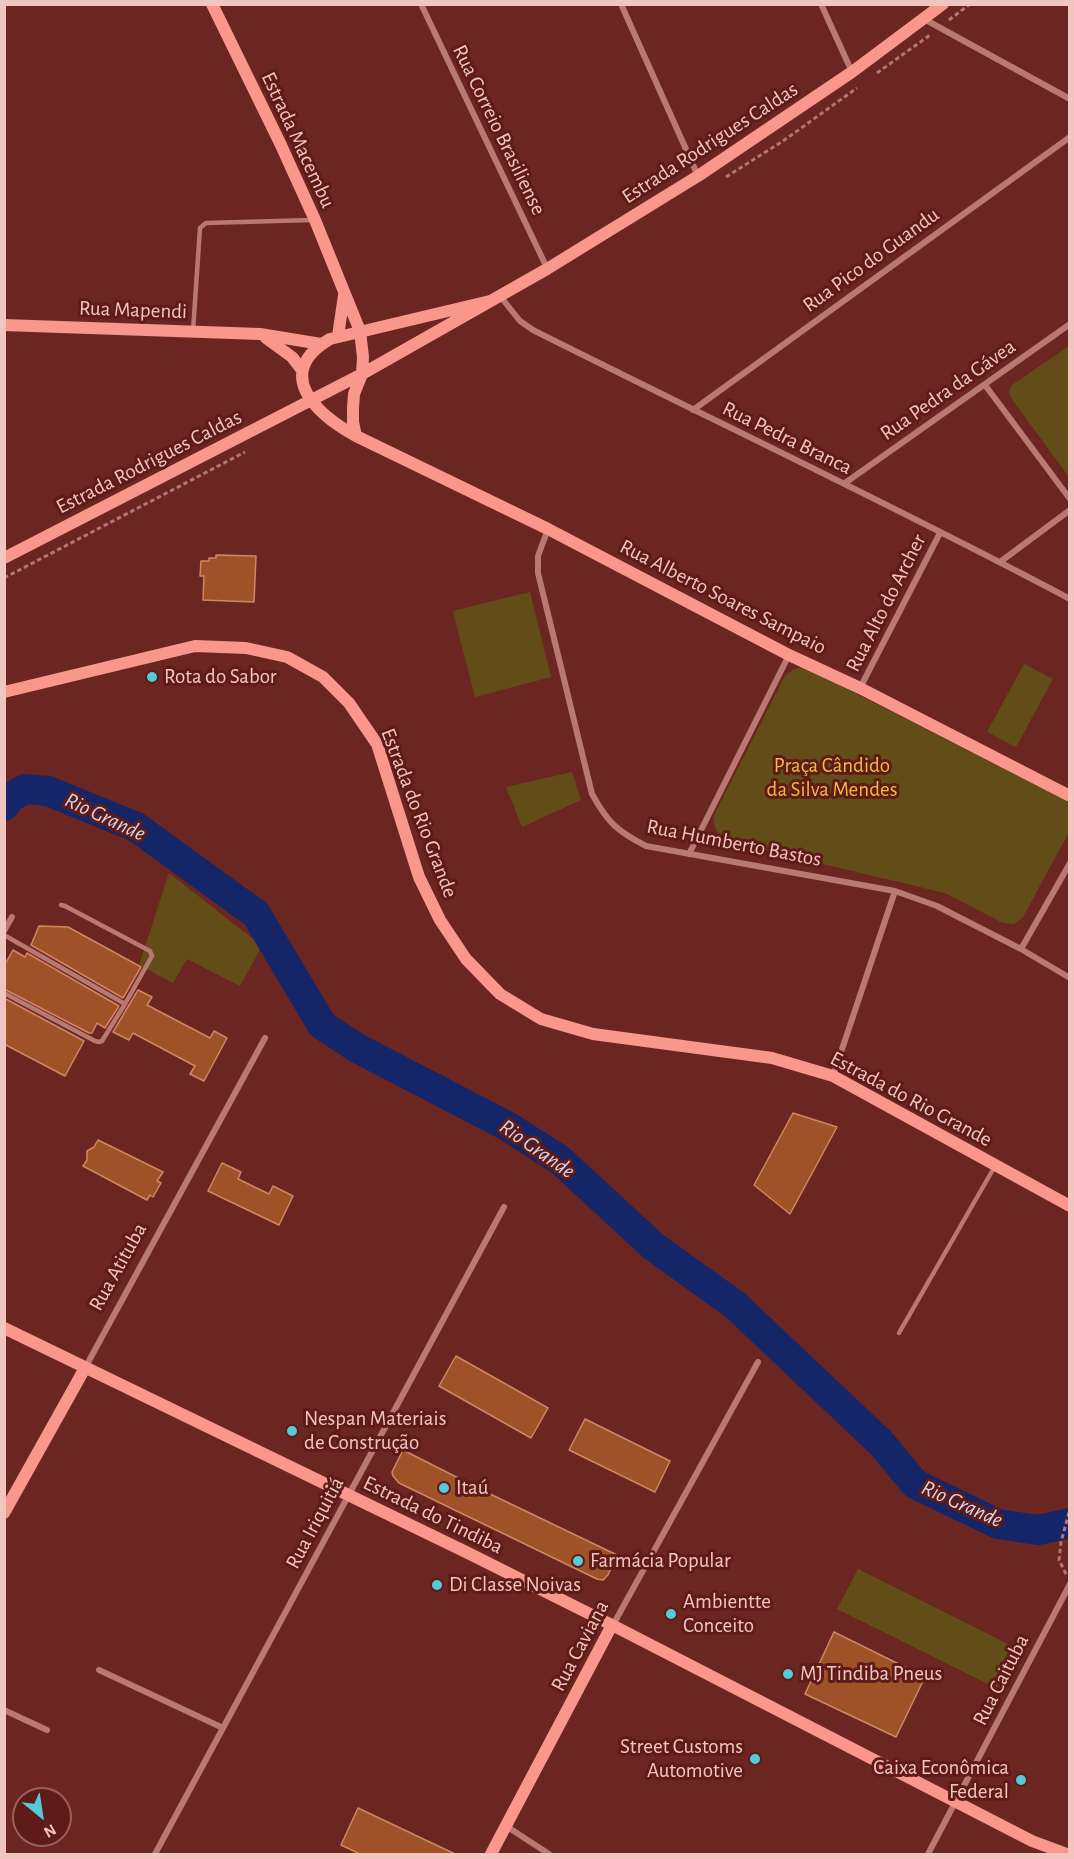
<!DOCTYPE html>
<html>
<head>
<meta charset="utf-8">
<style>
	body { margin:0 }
	#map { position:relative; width:1074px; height:1859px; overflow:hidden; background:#6c2621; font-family:"Alegreya Sans",sans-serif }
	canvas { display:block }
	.frame { position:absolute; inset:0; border:6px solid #f1c6c0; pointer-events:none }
	.north { position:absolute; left:12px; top:1787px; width:60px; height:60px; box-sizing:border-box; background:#5f1b17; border:2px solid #995f5b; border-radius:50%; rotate:150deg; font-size:16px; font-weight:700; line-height:24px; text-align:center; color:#f1c6c0 }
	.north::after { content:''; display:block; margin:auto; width:21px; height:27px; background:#53cbda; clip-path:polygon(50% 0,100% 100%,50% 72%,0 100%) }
</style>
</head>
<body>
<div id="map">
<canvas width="1074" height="1859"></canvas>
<div class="frame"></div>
<div class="north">N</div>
</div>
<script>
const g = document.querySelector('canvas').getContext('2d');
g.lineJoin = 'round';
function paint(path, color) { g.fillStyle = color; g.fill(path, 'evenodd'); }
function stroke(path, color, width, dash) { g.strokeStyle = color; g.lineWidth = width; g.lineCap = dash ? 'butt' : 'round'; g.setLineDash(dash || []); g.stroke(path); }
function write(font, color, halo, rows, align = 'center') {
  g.font = font + ' "Alegreya Sans",sans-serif'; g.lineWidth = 6; g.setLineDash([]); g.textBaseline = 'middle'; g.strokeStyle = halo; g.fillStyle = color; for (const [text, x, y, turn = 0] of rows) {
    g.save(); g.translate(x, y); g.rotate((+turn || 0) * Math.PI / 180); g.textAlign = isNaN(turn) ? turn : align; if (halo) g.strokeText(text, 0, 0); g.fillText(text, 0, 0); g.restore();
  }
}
paint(new Path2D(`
	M 1069,346 L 1069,477 L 1011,398 L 1009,392 L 1012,385 Z
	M 530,592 L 551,677 L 475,697 L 453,611 Z
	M 1024,664 L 1053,679 L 1016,747 L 987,732 Z
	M 804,667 L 1069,802 L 1069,832 L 1023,917 L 1014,924 L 1003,923 L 945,893 L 726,841 C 716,833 713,827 714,815 L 785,676 L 794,669 Z
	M 572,772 L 581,800 L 522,827 L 506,787 Z
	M 169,873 L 262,946 L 240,986 L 187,959 L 173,983 L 139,965 Z
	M 858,1569 L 1016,1648 L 996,1688 L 837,1609 Z`), '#624d19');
stroke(new Path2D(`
	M 4,806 L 11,797 L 25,789 L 48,791 L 136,827 L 256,914 L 322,1025 L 357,1048 L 507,1126 L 560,1160 L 653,1246 L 735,1305 L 881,1443 L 915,1484 L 998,1524 L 1038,1530 L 1070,1523`), '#142667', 30);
const building = new Path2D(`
	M 216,555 L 256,556 L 254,602 L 203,600 L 204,576 L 200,576 L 201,561 L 209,561 L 209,558 L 216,558 Z
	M 39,926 L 68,927 L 141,967 L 123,998 L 31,945 Z
	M 13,950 L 25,957 L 27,953 L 119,1006 L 105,1028 L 97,1023 L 92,1033 L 89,1033 L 4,989 L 4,966 Z
	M 138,990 L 152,997 L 147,1005 L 210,1038 L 214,1031 L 227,1038 L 204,1081 L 190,1074 L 195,1066 L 133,1033 L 129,1040 L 113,1032 Z
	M 4,998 L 84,1041 L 65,1076 L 4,1044 Z
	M 793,1113 L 837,1127 L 790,1214 L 754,1185 Z
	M 98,1140 L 163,1172 L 157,1181 L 161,1183 L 153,1197 L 150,1195 L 147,1200 L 83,1166 L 87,1160 L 87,1151 L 94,1147 Z
	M 222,1163 L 241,1172 L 238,1179 L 269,1194 L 273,1186 L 293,1196 L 279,1225 L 208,1191 Z
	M 456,1356 L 548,1408 L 531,1438 L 439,1386 Z
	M 585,1419 L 670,1461 L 655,1492 L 569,1450 Z
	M 403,1450 L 488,1493 L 617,1555 L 608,1575 L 603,1580 L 597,1579 L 399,1483 L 393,1476 L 392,1472 Z
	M 834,1632 L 925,1677 L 896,1737 L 805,1694 Z
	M 358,1808 L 455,1854 L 360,1854 L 341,1845 Z`);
paint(building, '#9f5228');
stroke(building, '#cf8764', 1.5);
stroke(new Path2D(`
	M 949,20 L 970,4
	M 877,73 L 930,35
	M 726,177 L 783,141 L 857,88
	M 4,578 L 245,452
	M 1066,1574 L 1059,1560 L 1061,1542 L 1070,1509`), '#b07873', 3, [4.5, 3]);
stroke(new Path2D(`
	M 193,331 L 200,228 L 206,223 L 312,220
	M 4,935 L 125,1004
	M 4,993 L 95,1041 L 99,1042 L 102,1041 L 125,1004 L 152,956 L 150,951 L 65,906 L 61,905
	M 899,1333 L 995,1166`), '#b77971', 4.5);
stroke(new Path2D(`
	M 421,4 L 547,268
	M 621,4 L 698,176
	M 821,4 L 852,72
	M 924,19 L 1070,99
	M 500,296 L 520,321 L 533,330 C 712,420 893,505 1070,599
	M 985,385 L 1070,499
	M 693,410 L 1070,137
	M 845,483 L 1070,324
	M 548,529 L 538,556 L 538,573 L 592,794 C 608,823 617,831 646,846 L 895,891 L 937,906 L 1021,949 L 1070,978
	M 1000,562 L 1070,510
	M 860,688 L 940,533
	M 689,854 L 789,655
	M 4,931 L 12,917
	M 1021,949 L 1070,863
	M 833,1076 L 895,891
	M 85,1368 L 265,1038
	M 613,1625 L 758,1362
	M 99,1670 L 223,1728
	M 4,1710 L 47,1730
	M 506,1826 L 549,1854
	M 155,1854 L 504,1207
	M 928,1854 L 1070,1584`), '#b77971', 6);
stroke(new Path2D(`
	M 212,4 L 280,143 L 315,220 L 360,331 L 363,357 L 362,374 L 354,394 L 353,408 L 353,422 L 356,436
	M 490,301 L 330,339 C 272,373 316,414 356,436 L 548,529 L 789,655 L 860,688 L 1070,796
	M 4,325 L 260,334 L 321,344
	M 338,336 L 344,295
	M 266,338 L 292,357 L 302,370
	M 4,558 L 362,374 L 547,269 L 698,176 L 852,72 L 943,4
	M 4,692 L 195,646 L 246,648 L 287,657 L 323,677 L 349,703 L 377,744 L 419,877 L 440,920 L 466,959 L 500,994 L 541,1019 L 593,1034 L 772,1058 L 833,1076 L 1070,1206
	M 4,1328 L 468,1553 L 612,1625 L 1032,1841 L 1067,1854
	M 4,1513 L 85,1368
	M 491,1854 L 612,1625`), '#f9978c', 12);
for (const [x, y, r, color] of [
	[152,677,6,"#53cbda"],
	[292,1431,6,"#53cbda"],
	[444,1488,6,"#53cbda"],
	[578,1561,6,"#53cbda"],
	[437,1585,6,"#53cbda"],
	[671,1614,6,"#53cbda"],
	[788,1674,6,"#53cbda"],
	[755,1759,6,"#53cbda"],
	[1021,1780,6,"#53cbda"]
]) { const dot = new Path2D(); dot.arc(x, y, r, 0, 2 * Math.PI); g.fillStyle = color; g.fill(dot); stroke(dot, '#5f1b17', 2); }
write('21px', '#f1c6c0', '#5f1b17', [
	["Rua Correio Brasiliense",499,130,64],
	["Estrada Macembu",298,140,65],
	["Estrada Rodrigues Caldas",710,143,-33],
	["Rua Pico do Guandu",871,260,-36],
	["Rua Mapendi",133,310,2],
	["Rua Pedra da Gávea",948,390,-35],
	["Rua Pedra Branca",787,438,26],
	["Estrada Rodrigues Caldas",149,462,-27],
	["Rua Alberto Soares Sampaio",723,597,27],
	["Rua Alto do Archer",886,603,-63],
	["Estrada do Rio Grande",419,813,69],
	["Rua Humberto Bastos",734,843,11],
	["Estrada do Rio Grande",911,1099,28],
	["Rua Atituba",118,1267,-61],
	["Estrada do Tindiba",433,1515,26],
	["Rua Iriquitiá",315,1523,-62],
	["Rua Caviana",580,1646,-62],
	["Rua Caituba",1001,1680,-63]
]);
write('21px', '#f1c6c0', '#5f1b17', [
	["Rota do Sabor",164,677],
	["Nespan Materiais",304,1419],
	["de Construção",304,1443],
	["Itaú",456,1488],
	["Farmácia Popular",590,1561],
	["Di Classe Noivas",449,1585],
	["Ambientte",683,1602],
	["Conceito",683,1626],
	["MJ Tindiba Pneus",800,1674],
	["Street Customs",743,1747,"right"],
	["Automotive",743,1771,"right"],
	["Caixa Econômica",1009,1768,"right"],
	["Federal",1009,1792,"right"]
], 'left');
write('21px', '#ecbc3f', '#5f1b17', [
	["Praça Cândido",832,766],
	["da Silva Mendes",832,790]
]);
write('italic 22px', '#d0d8ed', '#5f1b17', [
	["Rio Grande",105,817,25],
	["Rio Grande",537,1149,35],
	["Rio Grande",962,1504,24]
]);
</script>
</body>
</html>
